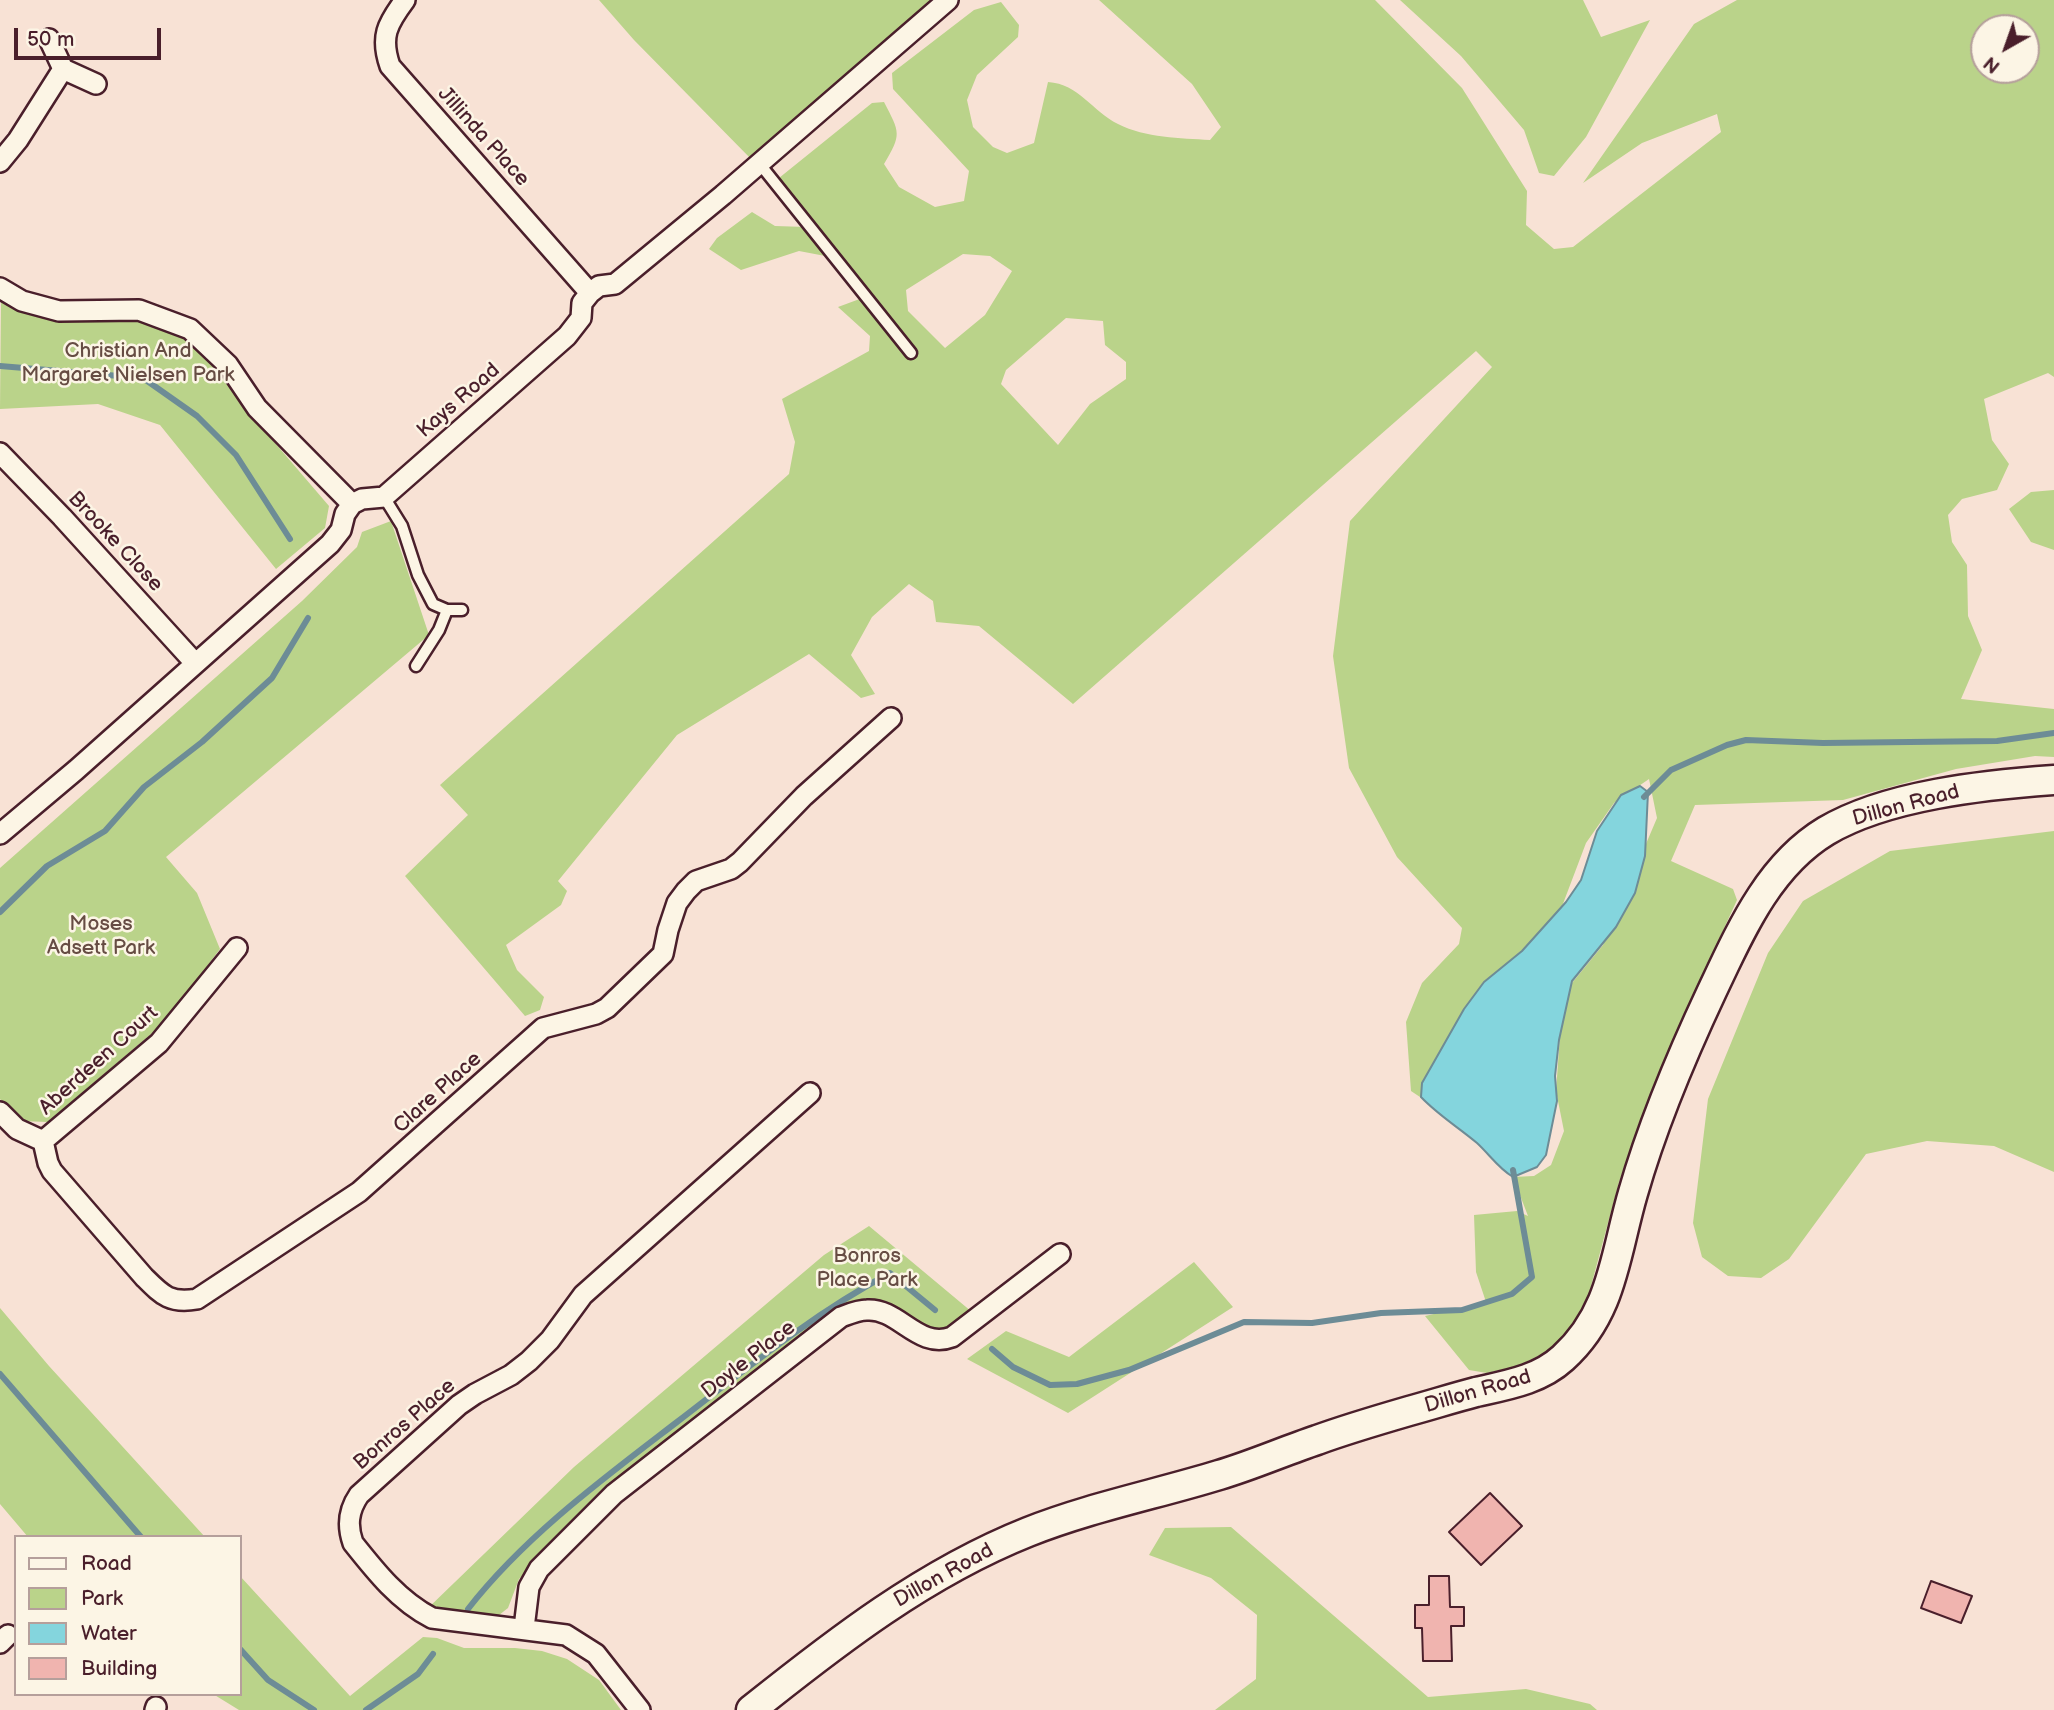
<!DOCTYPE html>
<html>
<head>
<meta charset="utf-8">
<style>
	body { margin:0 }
	#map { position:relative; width:2054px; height:1710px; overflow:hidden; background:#f8e2d5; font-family:"Balsamiq Sans",sans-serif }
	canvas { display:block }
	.legend { position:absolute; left:14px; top:1535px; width:228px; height:161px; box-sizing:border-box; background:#fcf5e5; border:2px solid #b59f9b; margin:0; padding:9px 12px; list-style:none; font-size:21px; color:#4a1f2b }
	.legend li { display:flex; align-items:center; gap:14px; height:35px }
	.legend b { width:35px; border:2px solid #b59f9b }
	.north { position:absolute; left:1970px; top:14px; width:70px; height:70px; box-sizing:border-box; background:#fcf5e5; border:2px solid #b59f9b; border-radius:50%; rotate:220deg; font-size:19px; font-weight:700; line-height:28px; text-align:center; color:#4a1f2b }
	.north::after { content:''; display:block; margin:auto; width:24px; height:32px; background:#4a1f2b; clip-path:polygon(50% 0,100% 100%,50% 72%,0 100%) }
	.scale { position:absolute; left:14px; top:28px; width:147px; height:32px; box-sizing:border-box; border:4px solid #4a1f2b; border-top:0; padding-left:9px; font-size:21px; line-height:24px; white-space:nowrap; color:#4a1f2b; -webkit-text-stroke:5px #fcf5e5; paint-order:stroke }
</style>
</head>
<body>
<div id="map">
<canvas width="2054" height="1710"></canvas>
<ul class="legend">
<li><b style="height:9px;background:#fcf5e5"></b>Road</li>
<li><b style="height:19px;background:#bad38a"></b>Park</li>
<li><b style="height:19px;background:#84d5dd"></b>Water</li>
<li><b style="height:19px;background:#f0b4af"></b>Building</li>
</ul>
<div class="north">N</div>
<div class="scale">50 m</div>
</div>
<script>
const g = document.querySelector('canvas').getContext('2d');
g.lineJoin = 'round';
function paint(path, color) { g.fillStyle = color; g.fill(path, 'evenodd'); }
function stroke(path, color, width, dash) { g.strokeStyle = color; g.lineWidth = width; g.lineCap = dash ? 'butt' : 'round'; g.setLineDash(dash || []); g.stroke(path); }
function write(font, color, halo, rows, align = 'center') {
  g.font = font + ' "Balsamiq Sans",sans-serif'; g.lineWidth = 5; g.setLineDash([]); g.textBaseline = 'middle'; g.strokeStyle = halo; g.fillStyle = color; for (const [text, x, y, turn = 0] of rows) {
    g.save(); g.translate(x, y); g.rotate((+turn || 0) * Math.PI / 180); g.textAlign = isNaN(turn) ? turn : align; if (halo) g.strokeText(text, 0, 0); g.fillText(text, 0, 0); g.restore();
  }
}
paint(new Path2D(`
	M 599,0 L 943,0 L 753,161 L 634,40 Z
	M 1099,0 L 1375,0 L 1462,88 L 1527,191 L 1526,225 L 1554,249 L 1573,247 L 1721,132 L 1717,114 L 1642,143 L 1583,183 L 1694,24 L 1737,0 L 2054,0 L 2054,377 L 2048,373 L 1984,399 L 1992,440 L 2009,464 L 1997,490 L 1962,499 L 1948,515 L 1952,542 L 1967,565 L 1968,616 L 1982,650 L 1961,699 L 2054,709 L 2054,757 L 2035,756 L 1956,769 L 1843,800 L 1695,805 L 1671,861 L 1733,889 L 1737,900 L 1685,1014 L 1639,1123 L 1619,1182 L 1587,1301 L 1568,1336 L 1544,1353 L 1518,1366 L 1487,1373 L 1469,1370 L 1425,1316 L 1486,1302 L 1476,1272 L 1474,1215 L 1517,1211 L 1528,1216 L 1513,1177 L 1534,1176 L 1551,1165 L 1564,1131 L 1556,1091 L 1563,994 L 1603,945 L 1657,818 L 1649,779 L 1614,803 L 1586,843 L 1550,938 L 1435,1092 L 1423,1099 L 1411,1091 L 1406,1022 L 1422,983 L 1459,944 L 1462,928 L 1397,857 L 1349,768 L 1333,656 L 1350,521 L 1492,367 L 1476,351 L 1073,704 L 979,626 L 936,622 L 933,601 L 909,584 L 872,617 L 851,655 L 875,694 L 861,698 L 809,654 L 677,735 L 558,881 L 567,891 L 561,905 L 506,945 L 517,970 L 544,997 L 540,1010 L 525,1016 L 405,876 L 468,815 L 440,785 L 789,474 L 795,442 L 782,399 L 869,351 L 870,336 L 838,307 L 865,297 L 841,259 L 799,251 L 741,270 L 709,249 L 717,238 L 752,212 L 775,226 L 806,227 L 779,192 L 779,178 L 872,103 L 884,102 C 900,133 902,134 884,164 L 899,187 L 935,207 L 964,201 L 969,171 L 893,89 L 892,73 L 974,10 L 1001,2 L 1019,25 L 1018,37 L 977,75 L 967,100 L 973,127 L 993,147 L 1007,153 L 1034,143 L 1048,82 C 1079,84 1092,111 1118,124 C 1146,138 1180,138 1210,140 L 1221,127 L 1192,84 ZM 1984,28 L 2026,28 L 2026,70 L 1984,70 ZM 963,254 L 990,256 L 1012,271 L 985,315 L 945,348 L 908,311 L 906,290 ZM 1066,318 L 1103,321 L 1105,345 L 1126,362 L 1126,379 L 1090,404 L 1058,445 L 1001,384 L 1006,370 Z
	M 1400,0 L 1583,0 L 1601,37 L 1650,20 L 1586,137 L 1554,176 L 1539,173 L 1524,130 L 1461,56 Z
	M 1,300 L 23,311 L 136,317 L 181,335 L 218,366 L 239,401 L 329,506 L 325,528 L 276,569 L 160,425 L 98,404 L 0,409 Z
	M 2054,490 L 2054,550 L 2031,542 L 2009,509 L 2031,492 Z
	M 391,521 L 429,635 L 166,857 L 197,893 L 220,949 L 165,1022 L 48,1122 L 20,1121 L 0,1099 L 0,868 L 302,601 L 357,547 L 362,532 Z
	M 2054,831 L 2054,1172 L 1994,1146 L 1927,1141 L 1866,1154 L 1789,1259 L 1761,1278 L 1728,1276 L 1702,1257 L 1693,1223 L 1708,1099 L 1768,953 L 1803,901 L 1890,851 Z
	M 869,1226 L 972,1312 L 940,1334 L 864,1305 L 606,1494 L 519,1579 L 508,1608 L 494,1619 L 425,1611 L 574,1467 L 824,1255 Z
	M 1194,1262 L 1233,1307 L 1068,1413 L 967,1359 L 1006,1331 L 1069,1357 Z
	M 0,1308 L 49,1366 L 205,1537 L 28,1537 L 0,1504 Z
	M 1231,1527 L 1428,1697 L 1526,1689 L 1590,1704 L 1597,1710 L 1215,1710 L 1256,1679 L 1257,1615 L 1211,1578 L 1149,1555 L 1165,1528 Z
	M 240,1576 L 350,1696 L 423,1637 L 437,1638 L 464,1648 L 515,1648 L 542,1651 L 567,1659 L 599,1680 L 621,1710 L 239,1710 L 213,1694 L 240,1694 Z`), '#bad38a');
const water = new Path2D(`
	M 1640,786 L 1648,792 L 1645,856 L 1635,893 L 1616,927 L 1572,981 L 1559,1040 L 1555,1076 L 1557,1101 L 1546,1155 L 1537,1167 L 1513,1177 C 1498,1168 1490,1155 1477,1143 C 1458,1127 1438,1115 1421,1097 L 1422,1083 L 1464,1009 L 1484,982 L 1522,951 L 1566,902 L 1581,880 L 1597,831 L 1621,795 Z`);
paint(water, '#84d5dd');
stroke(water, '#6d8c96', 2);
stroke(new Path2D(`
	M 0,366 L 143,378 L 197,416 L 236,455 L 290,539
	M 1644,797 L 1671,770 L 1727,745 L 1746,740 L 1823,743 L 1997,741 L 2054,733
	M 0,912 L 47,866 L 105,831 L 144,787 L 202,742 L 272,678 L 308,618
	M 992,1349 L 1013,1367 L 1050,1385 L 1077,1384 L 1129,1370 L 1244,1322 L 1312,1323 L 1381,1313 L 1462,1310 L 1512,1294 L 1532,1277 L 1513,1170
	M 0,1374 L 141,1537
	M 468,1609 C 525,1536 604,1478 677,1422 C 746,1369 813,1314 890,1273 L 935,1310
	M 240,1649 L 268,1680 L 314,1710
	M 366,1710 L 418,1674 L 433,1654`), '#6d8c96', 6);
const building = new Path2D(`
	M 1490,1493 L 1522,1526 L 1481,1565 L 1449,1532 Z
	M 1429,1576 L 1449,1576 L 1450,1607 L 1464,1607 L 1464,1626 L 1451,1626 L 1452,1661 L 1423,1661 L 1422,1628 L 1415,1628 L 1415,1605 L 1429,1605 Z
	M 1931,1581 L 1972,1596 L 1961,1623 L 1921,1608 Z`);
paint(building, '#f0b4af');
stroke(building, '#4a1f2b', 2);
const service = new Path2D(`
	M 759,163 L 911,353
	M 384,497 L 402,526 L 418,575 L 433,604 L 447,610 L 462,610
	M 416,666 L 439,630 L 447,610`);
const minor = new Path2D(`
	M 405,0 C 387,24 380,37 390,66 L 590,293
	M 49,39 L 63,69 L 96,84
	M 0,162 L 18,140 L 63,69
	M 0,288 L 22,301 L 59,311 L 139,310 L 190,329 L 228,365 L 257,408 L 352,504
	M 0,453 L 62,517 L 195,663
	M 0,834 L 76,770 L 330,544 L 341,530 L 345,514 L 352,504 L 362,499 L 384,497 L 567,336 L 581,318 L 582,303 L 590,293 L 599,286 L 615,284 L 723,195 L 948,0
	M 0,1112 L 17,1129 L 43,1141 L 48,1163 L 52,1171 L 144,1277 C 162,1295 170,1304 197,1299 L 359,1192 L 543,1028 L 596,1014 L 607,1008 L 663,954 L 668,930 L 677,903 L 686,891 L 696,881 L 731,869 L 740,862 L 804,796 L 891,718
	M 43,1141 L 159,1043 L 237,948
	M 524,1628 L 529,1587 L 539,1569 L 614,1494 L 841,1317 C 849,1314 858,1310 867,1310 C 899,1308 918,1350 952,1337 L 1060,1254
	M 0,1643 L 8,1635
	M 155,1710 L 156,1707
	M 640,1710 L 596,1654 L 566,1635 L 432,1618 C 399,1601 376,1572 353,1543 C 347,1526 348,1511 359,1495 L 459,1405 L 475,1394 L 511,1375 L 529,1361 L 550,1340 L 583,1295 L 810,1093`);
const secondary = new Path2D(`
	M 751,1710 C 836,1642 925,1573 1028,1532 C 1088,1508 1157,1494 1219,1475 C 1253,1465 1284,1451 1317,1440 C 1347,1429 1378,1420 1409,1411 C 1431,1405 1453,1398 1476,1392 C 1507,1385 1539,1380 1563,1358 C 1613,1313 1615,1254 1633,1193 C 1653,1123 1681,1057 1712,991 C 1740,932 1768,866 1826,831 C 1887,795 1984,785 2054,780`);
stroke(service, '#4a1f2b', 15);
stroke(minor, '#4a1f2b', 24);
stroke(secondary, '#4a1f2b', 33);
stroke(service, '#fcf5e5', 10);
stroke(minor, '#fcf5e5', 19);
stroke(secondary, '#fcf5e5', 28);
write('21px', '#4a1f2b', '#fcf5e5', [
	["Jillinda Place",483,137,48],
	["Kays Road",459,401,-41],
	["Brooke Close",115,542,47],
	["Dillon Road",1906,806,-15],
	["Aberdeen Court",99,1061,-42],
	["Clare Place",438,1093,-42],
	["Doyle Place",749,1360,-38],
	["Dillon Road",1478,1392,-16],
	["Bonros Place",405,1425,-41],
	["Dillon Road",944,1576,-29]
]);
write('21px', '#664c43', '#fcf5e5', [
	["Christian And",128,352],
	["Margaret Nielsen Park",128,376],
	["Moses",101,925],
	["Adsett Park",101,949],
	["Bonros",867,1257],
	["Place Park",867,1281]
]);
</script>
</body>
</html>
